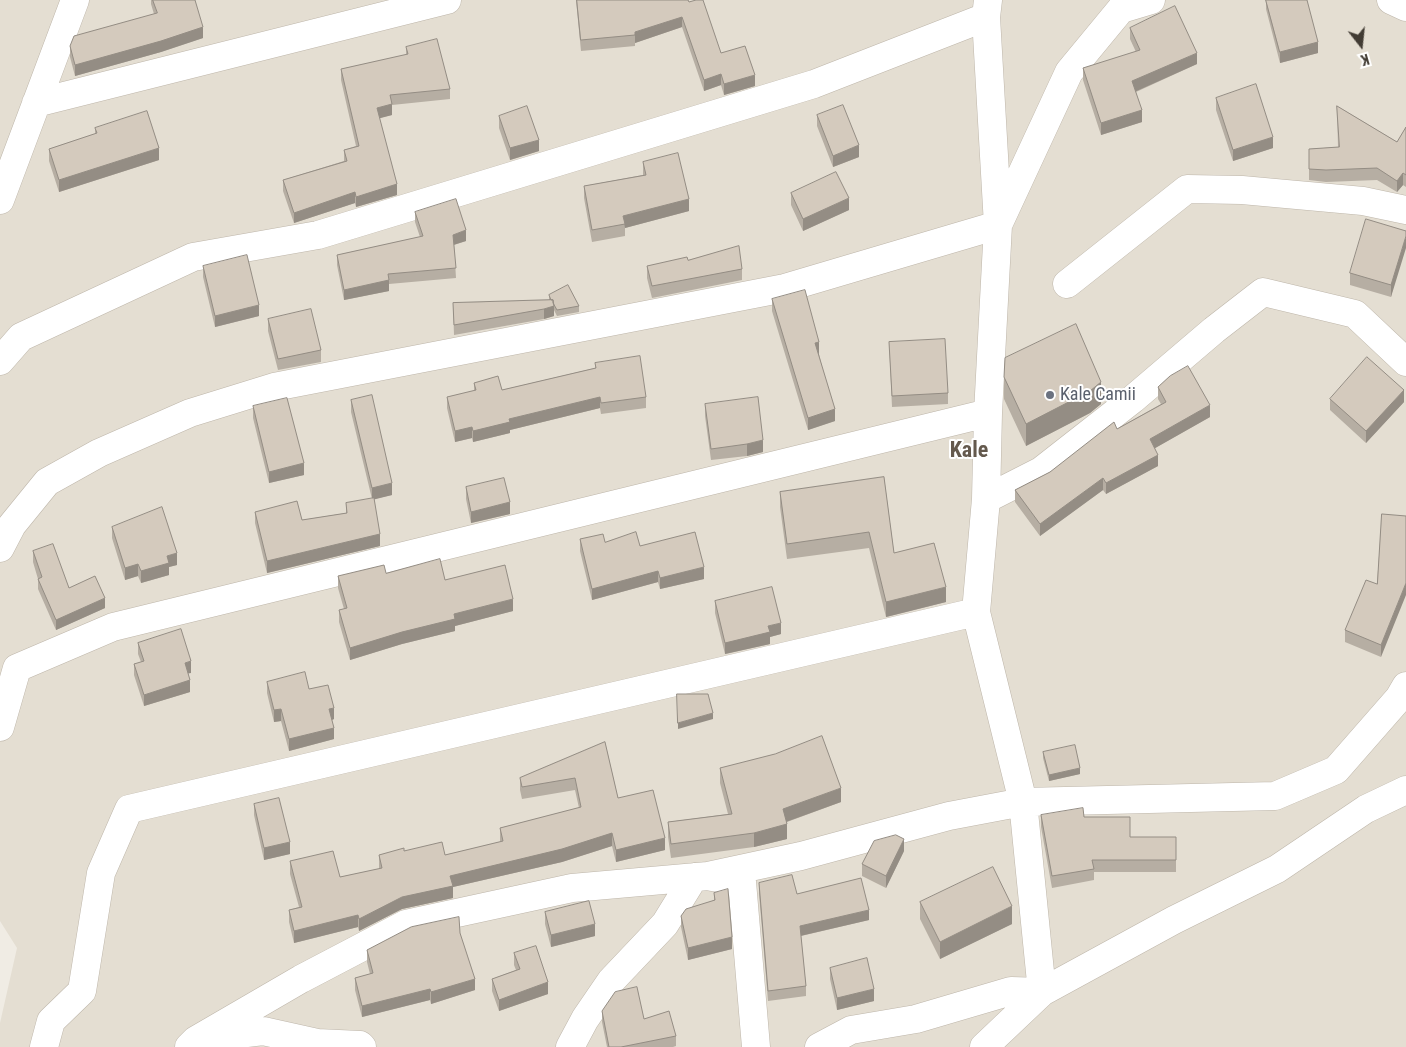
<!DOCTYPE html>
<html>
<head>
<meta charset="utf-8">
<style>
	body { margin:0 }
	#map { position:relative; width:1406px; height:1047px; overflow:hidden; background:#f0ece4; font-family:"Roboto Condensed",sans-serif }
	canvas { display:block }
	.north { position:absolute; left:1336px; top:20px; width:50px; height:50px; -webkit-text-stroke:4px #fff; paint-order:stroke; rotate:164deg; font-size:14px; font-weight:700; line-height:20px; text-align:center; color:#423c34 }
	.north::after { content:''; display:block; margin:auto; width:18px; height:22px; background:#423c34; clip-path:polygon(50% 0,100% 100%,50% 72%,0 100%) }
</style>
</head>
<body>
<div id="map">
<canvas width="1406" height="1047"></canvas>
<div class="north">K</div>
</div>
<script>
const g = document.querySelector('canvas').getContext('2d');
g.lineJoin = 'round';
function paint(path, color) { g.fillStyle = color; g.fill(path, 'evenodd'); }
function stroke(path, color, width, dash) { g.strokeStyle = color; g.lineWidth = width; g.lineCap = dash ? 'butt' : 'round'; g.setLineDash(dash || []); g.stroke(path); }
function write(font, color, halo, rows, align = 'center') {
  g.font = font + ' "Roboto Condensed",sans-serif'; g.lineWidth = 4; g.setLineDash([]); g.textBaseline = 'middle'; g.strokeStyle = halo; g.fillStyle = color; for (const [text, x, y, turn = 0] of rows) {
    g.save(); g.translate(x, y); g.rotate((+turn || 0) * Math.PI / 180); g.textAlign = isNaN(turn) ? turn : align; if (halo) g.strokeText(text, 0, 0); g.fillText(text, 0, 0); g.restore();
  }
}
paint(new Path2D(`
	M 0,0 L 1406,0 L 1406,1047 L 0,1047 L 0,1023 L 17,948 L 0,921 Z`), '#e4ded2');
const street = new Path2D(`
	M 988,0 L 986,17 L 998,225 L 988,413 L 986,499 L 976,612 L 1023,802 L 1042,992
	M 1391,0 L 1406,7
	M 36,103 L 447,0
	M 0,200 L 75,0
	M 1067,284 L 1187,189 L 1242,190 L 1363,201 L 1406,210
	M 0,361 L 21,337 L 193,257 L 318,235 L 814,84 L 986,17
	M 986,499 L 1041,471 L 1133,399 L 1214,330 L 1263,292 L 1355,314 L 1406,362
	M 0,548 L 12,525 L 47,482 L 99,453 L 190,413 L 274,387 L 785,288 L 998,225 L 1069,72 L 1121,9 L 1151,0
	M 0,727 L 17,668 L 113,627 L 988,413
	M 712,877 L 742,882 L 756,1047
	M 208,1038 L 263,1031 L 317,1043 L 360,1045 L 362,1047
	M 44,1047 L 51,1021 L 82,991 L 101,873 L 129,809 L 976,612
	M 189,1047 L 196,1040 L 301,979 L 406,924 L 572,888 L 708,876 L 801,856 L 949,816 L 1023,802 L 1275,796 L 1336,770 L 1399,698 L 1406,686
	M 570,1047 L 585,1019 L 611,981 L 665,924 L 694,877
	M 819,1047 L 851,1030 L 916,1019 L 1011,991 L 1042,992
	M 984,1047 L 1042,992 L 1174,920 L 1277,869 L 1366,809 L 1406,790`);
stroke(street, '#beb6aa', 29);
stroke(street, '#fff', 28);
paint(new Path2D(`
	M 151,0 L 195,0 L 203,38 L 161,52 L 75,76 L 70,57 L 70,46 L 154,14 L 151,4 Z
	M 576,0 L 688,0 L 721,53 L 755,86 L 724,95 L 721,85 L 704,91 L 682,27 L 635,43 L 635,46 L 581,51 Z
	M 1266,0 L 1307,0 L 1318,53 L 1280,63 L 1266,9 Z
	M 1130,28 L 1197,64 L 1136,92 L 1142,122 L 1101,135 L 1083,80 L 1083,68 L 1136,52 L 1130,39 Z
	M 406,47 L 450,89 L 450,99 L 392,105 L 392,115 L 379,118 L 397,195 L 356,207 L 355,203 L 294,223 L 283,191 L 283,180 L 344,161 L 344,150 L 356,146 L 341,80 L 341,69 L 406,55 Z
	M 1216,98 L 1273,148 L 1233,161 L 1216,110 Z
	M 1337,106 L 1397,142 L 1406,127 L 1406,187 L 1403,185 L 1397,192 L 1377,180 L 1326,182 L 1309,180 L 1309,149 L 1338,147 Z
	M 817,115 L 859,157 L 833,167 L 817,126 Z
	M 499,116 L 539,151 L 510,160 L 499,128 Z
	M 95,128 L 159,160 L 59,192 L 49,161 L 49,149 L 95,134 Z
	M 643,162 L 689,211 L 625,228 L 625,236 L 592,242 L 584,198 L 584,186 L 643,175 Z
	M 791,193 L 849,210 L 803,231 L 791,205 Z
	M 415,212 L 466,241 L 454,245 L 456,278 L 389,284 L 389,291 L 344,300 L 337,265 L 337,255 L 420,237 L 415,222 Z
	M 1406,231 L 1391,297 L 1350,285 L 1350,273 Z
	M 688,260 L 742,269 L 742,280 L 652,298 L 647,278 L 647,266 Z
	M 203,266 L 259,316 L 215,327 L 203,277 Z
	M 549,295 L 579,306 L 579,312 L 557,316 L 554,310 L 554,316 L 544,319 L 454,335 L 453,303 L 549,300 Z
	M 772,299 L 819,354 L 835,421 L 808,430 L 772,311 Z
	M 268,319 L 321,350 L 321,362 L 278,370 L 268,331 Z
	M 889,342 L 948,393 L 948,404 L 892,407 Z
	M 595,363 L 646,397 L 646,408 L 601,414 L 600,408 L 510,430 L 510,433 L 473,442 L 472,438 L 455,442 L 447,408 L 447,397 L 474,391 L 474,383 L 502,390 L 595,368 Z
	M 1004,377 L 1101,404 L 1090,413 L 1026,446 L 1004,399 Z
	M 1158,387 L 1210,417 L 1155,448 L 1158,466 L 1106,494 L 1103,490 L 1040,536 L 1015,502 L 1015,490 L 1050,472 L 1117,429 L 1161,404 L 1158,399 Z
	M 1330,399 L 1404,402 L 1366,443 L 1330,410 Z
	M 351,400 L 392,495 L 374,499 L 380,546 L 267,573 L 255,523 L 255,512 L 302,520 L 346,513 L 346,503 L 372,499 L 351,412 Z
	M 705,404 L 763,452 L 747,456 L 711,460 L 705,416 Z
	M 253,406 L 304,475 L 269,483 L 253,418 Z
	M 884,477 L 894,553 L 946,602 L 886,617 L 869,548 L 787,559 L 780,507 L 780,492 Z
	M 466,487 L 510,514 L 471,523 L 466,499 Z
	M 1382,514 L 1381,657 L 1345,642 L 1345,630 L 1377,584 Z
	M 112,527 L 177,565 L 169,567 L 169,575 L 141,583 L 138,576 L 125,580 L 112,538 Z
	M 580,539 L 640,546 L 704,579 L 660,589 L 658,582 L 592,600 L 580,551 Z
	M 33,551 L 69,588 L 105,608 L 56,630 L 38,589 L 38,579 L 33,562 Z
	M 386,573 L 445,580 L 513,611 L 455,626 L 455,631 L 402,644 L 350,660 L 339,622 L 339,610 L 344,609 L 338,588 L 338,576 Z
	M 715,601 L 781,634 L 770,637 L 770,644 L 725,654 L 715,613 Z
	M 138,643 L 191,673 L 188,673 L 190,692 L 144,706 L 134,675 L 134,664 L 141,662 L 138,654 Z
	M 267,682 L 309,689 L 334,719 L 332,720 L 334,739 L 289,751 L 281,721 L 274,722 L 267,693 Z
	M 605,742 L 618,798 L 665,850 L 616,862 L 612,846 L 562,862 L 453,887 L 453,898 L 402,909 L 359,931 L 358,927 L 294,943 L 289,922 L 289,910 L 299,907 L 290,874 L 290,861 L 340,877 L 379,869 L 379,855 L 404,851 L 445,855 L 500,842 L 500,828 L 579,808 L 575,790 L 522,799 L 520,790 L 520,778 Z
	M 1043,752 L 1080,774 L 1049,781 L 1043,758 Z
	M 720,768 L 841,802 L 787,822 L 787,839 L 754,847 L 671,858 L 668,837 L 668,822 L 728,814 L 720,783 Z
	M 254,804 L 290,854 L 264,860 L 254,815 Z
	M 1041,815 L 1084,817 L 1130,837 L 1176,837 L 1176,872 L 1094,872 L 1094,880 L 1052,888 L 1041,827 Z
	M 904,851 L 886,888 L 862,876 L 862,864 Z
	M 759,883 L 797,894 L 869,920 L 801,936 L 806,986 L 806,996 L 768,1001 L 759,893 Z
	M 714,893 L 732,949 L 688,960 L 681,927 L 681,916 L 714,900 Z
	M 920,902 L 1012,924 L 940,959 L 920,919 Z
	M 545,912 L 595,936 L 551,947 L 545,924 Z
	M 460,933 L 475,990 L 431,1004 L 430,1000 L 362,1017 L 355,990 L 355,978 L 370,974 L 367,962 L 367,950 Z
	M 514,953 L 548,994 L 499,1011 L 492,991 L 492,979 L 516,970 L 514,965 Z
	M 830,968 L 874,1001 L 837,1010 L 830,979 Z
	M 602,1011 L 644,1019 L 676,1036 L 676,1046 L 673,1047 L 607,1047 L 602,1022 Z`), '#b6aea3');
paint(new Path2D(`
	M 682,17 L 682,27 L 635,43 L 635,32 Z
	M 203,27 L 203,38 L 161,52 L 75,76 L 75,65 Z
	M 1318,42 L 1318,53 L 1280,63 L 1280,52 Z
	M 1197,53 L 1197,64 L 1132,93 L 1132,81 Z
	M 721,74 L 721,85 L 704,91 L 704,80 Z
	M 755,75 L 755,86 L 724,95 L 724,84 Z
	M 392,104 L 392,115 L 377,119 L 377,108 Z
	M 1142,110 L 1142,122 L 1101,135 L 1101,123 Z
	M 1273,137 L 1273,148 L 1233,161 L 1233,150 Z
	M 539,140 L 539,151 L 510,160 L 510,148 Z
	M 859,145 L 859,157 L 833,167 L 833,156 Z
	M 159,148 L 159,160 L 59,192 L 59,180 Z
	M 1403,173 L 1403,185 L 1397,192 L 1397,181 Z
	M 397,184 L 397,195 L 356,207 L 356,197 Z
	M 355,192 L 355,203 L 294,223 L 294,213 Z
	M 849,198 L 849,210 L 803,231 L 803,219 Z
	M 689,199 L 689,211 L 625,228 L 623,216 Z
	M 466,230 L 466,241 L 453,245 L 453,235 Z
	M 1406,236 L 1406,248 L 1391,297 L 1391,285 Z
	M 389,280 L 389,291 L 344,300 L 344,290 Z
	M 259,305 L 259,316 L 215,327 L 215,316 Z
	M 554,306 L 554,316 L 544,319 L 544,309 Z
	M 819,342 L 819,354 L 815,355 L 815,343 Z
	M 1101,382 L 1101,404 L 1090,413 L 1026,446 L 1026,424 Z
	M 1404,390 L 1404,402 L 1366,443 L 1366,431 Z
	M 600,397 L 600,408 L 510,430 L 510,433 L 473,442 L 473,431 L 509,419 Z
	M 1210,405 L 1210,417 L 1150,451 L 1150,439 Z
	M 835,409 L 835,421 L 808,430 L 808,418 Z
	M 472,427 L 472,438 L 455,442 L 455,431 Z
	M 763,440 L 763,452 L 747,456 L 747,444 Z
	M 1158,455 L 1158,466 L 1106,494 L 1106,483 Z
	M 304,463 L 304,475 L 269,483 L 269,472 Z
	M 1103,478 L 1103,490 L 1040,536 L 1040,524 Z
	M 392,483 L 392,495 L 372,500 L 372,488 Z
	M 510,502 L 510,514 L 471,523 L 471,512 Z
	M 380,534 L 380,546 L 267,573 L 267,561 Z
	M 177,553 L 177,565 L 169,567 L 169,575 L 141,583 L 141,571 L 167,556 Z
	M 138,564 L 138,576 L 125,580 L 125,568 Z
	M 704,567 L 704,579 L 660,589 L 660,578 Z
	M 658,571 L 658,582 L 592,600 L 592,589 Z
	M 1406,583 L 1406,595 L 1381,657 L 1381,645 Z
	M 946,587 L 946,602 L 886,617 L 886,602 Z
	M 105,598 L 105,608 L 56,630 L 56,620 Z
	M 513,599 L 513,611 L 455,626 L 455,631 L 402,644 L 350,660 L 350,648 L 454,614 Z
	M 781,623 L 781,634 L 770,637 L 770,644 L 725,654 L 725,643 L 768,626 Z
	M 191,661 L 191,673 L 185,674 L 185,663 Z
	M 190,680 L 190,692 L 144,706 L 144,695 Z
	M 334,708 L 334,719 L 329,721 L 329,709 Z
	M 281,709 L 281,721 L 274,722 L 274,710 Z
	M 713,713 L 713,719 L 678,729 L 678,723 Z
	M 334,728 L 334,739 L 289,751 L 289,739 Z
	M 1080,768 L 1080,774 L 1049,781 L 1049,775 Z
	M 841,788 L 841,802 L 783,823 L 783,809 Z
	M 787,824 L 787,839 L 754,847 L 754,833 Z
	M 612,833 L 612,846 L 562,862 L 453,887 L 453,898 L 402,909 L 359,931 L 359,919 L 402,897 L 450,876 Z
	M 665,838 L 665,850 L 616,862 L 616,850 Z
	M 904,839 L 904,851 L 886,888 L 886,876 Z
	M 290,842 L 290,854 L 264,860 L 264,848 Z
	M 1012,906 L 1012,924 L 940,959 L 940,942 Z
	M 869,910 L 869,920 L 800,936 L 800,926 Z
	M 358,915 L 358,927 L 294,943 L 294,931 Z
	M 595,924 L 595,936 L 551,947 L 551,935 Z
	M 732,937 L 732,949 L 688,960 L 688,948 Z
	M 475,979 L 475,990 L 431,1004 L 431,992 Z
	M 548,982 L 548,994 L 499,1011 L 499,1000 Z
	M 430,989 L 430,1000 L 362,1017 L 362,1006 Z
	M 874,989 L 874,1001 L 837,1010 L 837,998 Z`), '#948d84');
const building = new Path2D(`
	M 153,0 L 195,0 L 203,27 L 161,41 L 75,65 L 70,46 L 74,36 L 157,13 Z
	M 577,0 L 688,0 L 689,2 L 696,0 L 703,0 L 721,53 L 745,46 L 755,75 L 724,84 L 721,74 L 704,80 L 682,17 L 635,32 L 635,35 L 581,40 Z
	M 1266,0 L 1307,0 L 1318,42 L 1280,52 Z
	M 1175,6 L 1197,53 L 1132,81 L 1142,110 L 1101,123 L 1083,68 L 1140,50 L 1130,28 Z
	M 437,39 L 450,89 L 390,95 L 392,104 L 377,108 L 397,184 L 356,197 L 355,192 L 294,213 L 283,180 L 347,161 L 344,150 L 359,146 L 341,69 L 408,54 L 406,47 Z
	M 1256,84 L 1273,137 L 1233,150 L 1216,98 Z
	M 843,105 L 859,145 L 833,156 L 817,115 Z
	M 527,106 L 539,140 L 510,148 L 499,116 Z
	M 1337,106 L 1397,142 L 1406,127 L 1406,175 L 1403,173 L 1397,181 L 1377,168 L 1326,170 L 1309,169 L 1309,149 L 1339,147 Z
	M 147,111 L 159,148 L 59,180 L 49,149 L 97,133 L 95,128 Z
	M 678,153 L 689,199 L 623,216 L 625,224 L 592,230 L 584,186 L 646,175 L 643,162 Z
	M 836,172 L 849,198 L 803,219 L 791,193 Z
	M 456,199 L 466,230 L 453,235 L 456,268 L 388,274 L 389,280 L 344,290 L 337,255 L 423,236 L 415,212 Z
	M 1366,219 L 1406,231 L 1406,236 L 1391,285 L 1350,273 Z
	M 739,246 L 742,269 L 652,286 L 647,266 L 687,257 L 688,260 Z
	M 247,255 L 259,305 L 215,316 L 203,266 Z
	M 568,285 L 579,306 L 557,310 L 553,303 L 553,300 L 551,300 L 549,295 Z
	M 805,290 L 819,342 L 815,343 L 835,409 L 808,418 L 772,299 Z
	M 553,300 L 554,306 L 544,309 L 454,325 L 453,303 Z
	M 311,309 L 321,350 L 278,359 L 268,319 Z
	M 1076,324 L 1101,382 L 1090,391 L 1026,424 L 1004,377 L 1005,358 Z
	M 945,339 L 948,393 L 892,396 L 889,342 Z
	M 640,356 L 646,397 L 601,403 L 600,397 L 509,419 L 510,422 L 473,431 L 472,427 L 455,431 L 447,397 L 476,390 L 474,383 L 498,376 L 502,390 L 596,368 L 595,363 Z
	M 1367,357 L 1404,390 L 1366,431 L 1330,399 Z
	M 1188,366 L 1210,405 L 1150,439 L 1158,455 L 1106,483 L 1103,478 L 1040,524 L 1015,490 L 1050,472 L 1114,422 L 1117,429 L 1166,402 L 1158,387 L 1170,376 Z
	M 372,395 L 392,483 L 372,488 L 351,400 Z
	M 758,397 L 763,440 L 747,444 L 711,449 L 705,404 Z
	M 287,398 L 304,463 L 269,472 L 253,406 Z
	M 884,477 L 894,553 L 934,543 L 946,587 L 886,602 L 869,532 L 787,544 L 780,492 Z
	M 504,478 L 510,502 L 471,512 L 466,487 Z
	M 374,498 L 380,534 L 267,561 L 255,512 L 297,501 L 302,520 L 347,513 L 346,503 Z
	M 162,507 L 177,553 L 167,556 L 169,563 L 141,571 L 138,564 L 125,568 L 112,527 Z
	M 1382,514 L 1406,516 L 1406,583 L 1381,645 L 1345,630 L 1366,580 L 1377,584 Z
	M 636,532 L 640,546 L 695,532 L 704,567 L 660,578 L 658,571 L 592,589 L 580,539 L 603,534 L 605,542 Z
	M 53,544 L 69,588 L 95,576 L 105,598 L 56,620 L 38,579 L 42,577 L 33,551 Z
	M 440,559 L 445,580 L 505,565 L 513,599 L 454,614 L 455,619 L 402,632 L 350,648 L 339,610 L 347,608 L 338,576 L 384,565 L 386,573 Z
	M 772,587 L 781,623 L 768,626 L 770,632 L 725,643 L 715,601 Z
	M 181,629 L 191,661 L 185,663 L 190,680 L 144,695 L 134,664 L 144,661 L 138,643 Z
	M 305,672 L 309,689 L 328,685 L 334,708 L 329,709 L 334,728 L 289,739 L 281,709 L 274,710 L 267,682 Z
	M 677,694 L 708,694 L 713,713 L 678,723 Z
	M 822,736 L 841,788 L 783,809 L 787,824 L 754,833 L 671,844 L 668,822 L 732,814 L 720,768 L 775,754 Z
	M 605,742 L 618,798 L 653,790 L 665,838 L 616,850 L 612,833 L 562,849 L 450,876 L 453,886 L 402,897 L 359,919 L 358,915 L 294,931 L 289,910 L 302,907 L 290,861 L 333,851 L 340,877 L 382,868 L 379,855 L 404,848 L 404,851 L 442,842 L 445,855 L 503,841 L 500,828 L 581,807 L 575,778 L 522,787 L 520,778 Z
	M 1075,745 L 1080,768 L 1049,775 L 1043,752 Z
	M 279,798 L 290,842 L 264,848 L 254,804 Z
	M 1083,808 L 1084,817 L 1130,817 L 1130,837 L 1176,837 L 1176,860 L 1092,860 L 1094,869 L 1052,876 L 1041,815 Z
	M 896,835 L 904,839 L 886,876 L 862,864 L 874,841 Z
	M 993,867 L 1012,906 L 940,942 L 920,902 Z
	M 792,875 L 797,894 L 861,878 L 869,910 L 800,926 L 806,986 L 768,991 L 759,883 Z
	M 728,889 L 732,937 L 688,948 L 681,916 L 686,909 L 715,900 L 714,893 Z
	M 589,901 L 595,924 L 551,935 L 545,912 Z
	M 459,917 L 460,933 L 475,979 L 431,992 L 430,989 L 362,1006 L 355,978 L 373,973 L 367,950 L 411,927 Z
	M 536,946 L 548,982 L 499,1000 L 492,979 L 520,969 L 514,953 Z
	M 867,958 L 874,989 L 837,998 L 830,968 Z
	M 637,987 L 644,1019 L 669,1011 L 676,1036 L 621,1047 L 609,1047 L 602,1011 L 615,992 Z`);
paint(building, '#d4cabd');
stroke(building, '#948d84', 1);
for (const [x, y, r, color] of [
	[1050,395,5,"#6b7280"]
]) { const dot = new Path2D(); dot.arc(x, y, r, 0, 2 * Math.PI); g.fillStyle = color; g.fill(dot); stroke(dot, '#fff', 2); }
write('18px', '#5b616d', '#fff', [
	["Kale Camii",1060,395]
], 'left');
write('bold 22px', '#64594d', '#fff', [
	["Kale",969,451]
]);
</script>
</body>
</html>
